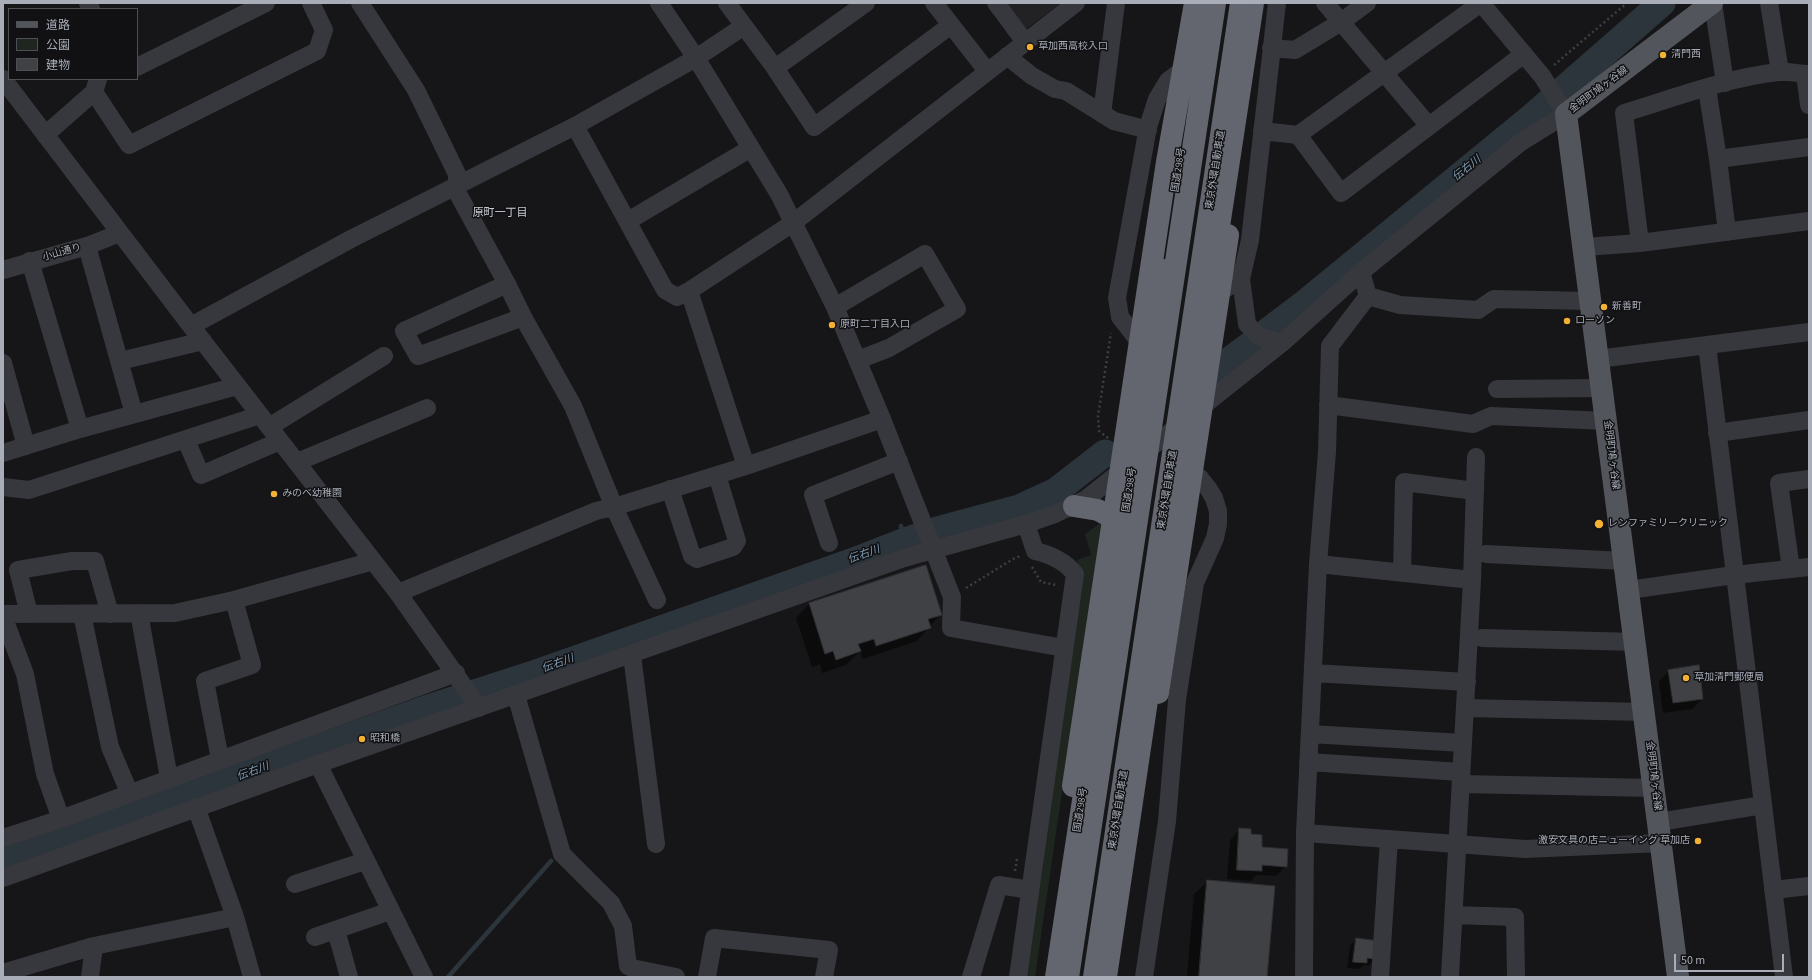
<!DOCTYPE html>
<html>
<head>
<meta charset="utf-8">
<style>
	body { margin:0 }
	#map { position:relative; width:1812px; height:980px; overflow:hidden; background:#161618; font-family:"Source Sans 3","Noto Sans JP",sans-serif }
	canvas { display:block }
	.frame { position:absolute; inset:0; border:4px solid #a8adb8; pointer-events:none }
	.legend { position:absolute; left:8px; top:8px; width:130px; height:72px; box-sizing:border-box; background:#111113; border:1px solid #4d4f55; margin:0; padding:5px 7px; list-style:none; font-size:12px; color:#a8adb8 }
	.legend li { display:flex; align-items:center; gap:8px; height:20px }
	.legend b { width:20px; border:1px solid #4d4f55 }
	.scale { position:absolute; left:1674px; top:954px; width:110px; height:18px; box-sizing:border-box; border:2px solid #a8adb8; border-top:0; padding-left:5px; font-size:12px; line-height:14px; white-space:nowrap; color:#a8adb8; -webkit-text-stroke:3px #111113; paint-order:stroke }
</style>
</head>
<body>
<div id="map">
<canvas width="1812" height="980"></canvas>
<div class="frame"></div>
<ul class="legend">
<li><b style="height:5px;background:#53555c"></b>道路</li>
<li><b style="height:11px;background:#1e261f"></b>公園</li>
<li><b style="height:11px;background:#404145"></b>建物</li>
</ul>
<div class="scale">50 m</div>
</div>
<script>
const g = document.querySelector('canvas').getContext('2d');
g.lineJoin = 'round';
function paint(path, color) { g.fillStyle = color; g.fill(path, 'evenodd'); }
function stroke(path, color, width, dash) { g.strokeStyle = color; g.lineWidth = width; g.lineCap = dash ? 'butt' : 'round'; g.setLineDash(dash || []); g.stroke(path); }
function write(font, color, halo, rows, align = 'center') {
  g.font = font + ' "Source Sans 3","Noto Sans JP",sans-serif'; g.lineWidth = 3; g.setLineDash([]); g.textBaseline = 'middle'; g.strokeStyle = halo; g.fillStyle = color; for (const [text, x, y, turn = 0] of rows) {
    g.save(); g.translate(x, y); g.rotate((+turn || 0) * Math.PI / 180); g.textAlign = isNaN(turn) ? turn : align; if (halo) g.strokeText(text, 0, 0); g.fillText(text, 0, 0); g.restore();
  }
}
paint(new Path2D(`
	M 1004,3 L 1061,3 L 1026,29 Z`), '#222225');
paint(new Path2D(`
	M 1099,524 L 1104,524 L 1071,738 L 1066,757 L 1062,792 L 1035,977 L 1023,977 L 1082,576 L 1077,560 L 1091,555 L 1085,534 Z`), '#1e261f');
paint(new Path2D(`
	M 925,566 L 941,614 L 917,641 L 863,659 L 860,651 L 846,665 L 822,673 L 820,664 L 812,667 L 796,618 L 809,604 Z
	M 1669,671 L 1702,699 L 1692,709 L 1663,713 L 1659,681 Z
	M 1240,829 L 1250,835 L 1261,848 L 1286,866 L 1276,876 L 1256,875 L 1251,881 L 1227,879 L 1230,840 Z
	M 1208,881 L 1266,977 L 1187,977 L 1194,894 Z
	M 1356,939 L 1376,959 L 1369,965 L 1364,965 L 1359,969 L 1347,968 L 1350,946 Z`), '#0007');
stroke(new Path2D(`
	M 901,526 L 905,541
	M 448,977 L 551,861`), '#2c353c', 4.5);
stroke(new Path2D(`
	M 1268,331 L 1305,303 L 1533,116 L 1662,3
	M 1204,379 L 1253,343
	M 3,861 L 431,707 L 539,672 L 851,562 L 905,541 L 937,530 L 1019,508 L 1056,491 L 1105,453`), '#2c353c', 27);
const building = new Path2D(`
	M 926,565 L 942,615 L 928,619 L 931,628 L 876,646 L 874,639 L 858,644 L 861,651 L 836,660 L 833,651 L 825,654 L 809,603 Z
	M 1699,665 L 1703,699 L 1673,703 L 1668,670 Z
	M 1239,828 L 1251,829 L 1251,834 L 1262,835 L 1262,847 L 1288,849 L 1287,867 L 1262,865 L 1262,871 L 1237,870 Z
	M 1207,880 L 1275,886 L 1267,977 L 1199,977 Z
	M 1356,938 L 1379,941 L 1377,959 L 1367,958 L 1367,963 L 1353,962 Z`);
paint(building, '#404145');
stroke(building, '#303034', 1);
stroke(new Path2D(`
	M 1554,65 L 1627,3
	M 1108,438 L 1099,431 L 1098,416 L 1111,333
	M 1032,567 L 1041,582 L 1056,585 L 1056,587
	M 966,588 L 1013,559 L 1020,556
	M 1015,871 L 1017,859`), '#3d3f44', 2.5, [2, 3]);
stroke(new Path2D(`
	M 88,3 L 91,9
	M 360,3 L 416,90 L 457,174 L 457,192 L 507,284 L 523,317 L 573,406 L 614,507 L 657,600
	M 659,3 L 696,58 L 779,194 L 835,307 L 882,419 L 952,597 L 951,628 L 1064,648
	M 727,3 L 775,68 L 814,127 L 951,25
	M 934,3 L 987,71
	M 996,3 L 1025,42
	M 1325,3 L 1429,126
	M 1713,3 L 1725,83
	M 1769,3 L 1780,72
	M 1271,48 L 1295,50 L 1341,22 L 1367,3
	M 1007,56 L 1032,76 L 1055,89 L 1066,91 L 1114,121 L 1148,130
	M 137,67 L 266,3
	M 775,68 L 866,3
	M 1805,74 L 1809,105
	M 3,79 L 191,326 L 398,593 L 479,708
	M 1707,88 L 1718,159 L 1727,232
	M 94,92 L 129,145 L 317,51 L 324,30 L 311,3
	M 1102,114 L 1116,3
	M 575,126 L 665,290 L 677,297 L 689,291
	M 1262,131 L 1298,135 L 1481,3
	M 45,135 L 94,92 L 98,79
	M 1298,135 L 1341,193 L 1524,54
	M 1718,159 L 1809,147
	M 628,221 L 751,148
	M 1640,243 L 1624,113 C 1674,98 1726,78 1778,72 C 1788,71 1799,74 1809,74
	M 87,246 L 134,414
	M 1584,247 L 1640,243 L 1809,221
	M 30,261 L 80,429
	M 3,270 L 87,246 L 120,233
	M 1241,279 L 1247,324 L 1258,336 L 1282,343
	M 507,284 L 404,331 L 418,356 L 523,317
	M 1368,296 L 1400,305 L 1478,310 L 1494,299 L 1591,301
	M 1210,298 L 1241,279 L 1250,240 L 1277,3
	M 835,307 L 925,254 L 957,309 L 889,348 L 858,360
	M 191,326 L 351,239 L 575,126 L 696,58 L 744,26
	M 1707,345 L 1784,977
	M 1145,349 L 1120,317 L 1117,298 L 1148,127 L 1157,99 L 1168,81 L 1189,65
	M 1598,359 L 1809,332
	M 120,361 L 203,341
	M 3,363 L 26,446
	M 1497,389 L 1602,388
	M 1328,405 L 1473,424 L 1491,416 L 1607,421
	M 269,427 L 384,356
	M 1717,433 L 1809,420
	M 186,440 L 201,475 L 280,441
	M 3,453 L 80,429 L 237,386
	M 297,462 L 427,408
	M 746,466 L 689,291 L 793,223 L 1076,3
	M 3,487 L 29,490 L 260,415
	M 670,489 L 692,556 L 697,559 L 733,547 L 737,541 L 717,475
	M 829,543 L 813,495 L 899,461
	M 1486,554 L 1624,561
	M 1318,564 L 1472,580
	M 1791,569 L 1779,483 L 1809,479
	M 1402,573 L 1404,482 L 1475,491
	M 1629,590 L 1734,575 L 1809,567
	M 398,593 L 596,511 L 614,507 L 746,466 L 882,419
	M 139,613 L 169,778
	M 3,614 L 175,613 L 234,600 L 373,561
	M 29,614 L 18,570 L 72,561 L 95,561 L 110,614
	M 82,614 L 110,747 L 129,792
	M 3,616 L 25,674 L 45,774 L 61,819
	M 1482,638 L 1636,642
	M 632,655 L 656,844
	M 1313,673 L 1467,682
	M 516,695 L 562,854 L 611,903 L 623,926 L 628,966 L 632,968 L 676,977
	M 1465,708 L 1645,712
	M 1310,734 L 1463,743
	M 220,759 L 205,681 L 252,665 L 234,600
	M 1308,762 L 1461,772
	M 318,764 L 424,977
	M 1461,784 L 1654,788
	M 196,807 L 235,917 L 252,977
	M 1659,822 L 1763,805
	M 1305,833 L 1525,849 L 1661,843
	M 3,838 L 61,819 L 456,673
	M 3,878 L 318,764 L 904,558 L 1026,524 L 1055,514 L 1086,499 L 1282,343 L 1361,272 L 1521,142 L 1566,114 L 1542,76 L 1481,3
	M 295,884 L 365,861
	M 1773,890 L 1809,886
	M 1454,915 L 1515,917 L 1516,977
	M 336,930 L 349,977
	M 315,937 L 390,911
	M 3,973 L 94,946 L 235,917
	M 90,977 L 94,946
	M 707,977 L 714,938 L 829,950 L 824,977
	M 971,977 L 999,885 L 1030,890
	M 1018,977 L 1075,574 C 1065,561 1052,555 1035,551 L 1026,524
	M 1144,977 L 1167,821 L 1177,700 L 1195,583 L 1215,538 L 1218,524 L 1218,511 L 1214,498 L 1208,488 L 1200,478 L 1183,469
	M 1304,977 L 1305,833 L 1318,564 L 1327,452 L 1330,346 L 1368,296 L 1361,272
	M 1380,977 L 1389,839
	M 1450,977 L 1472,580 L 1476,457`), '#37383d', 18);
stroke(new Path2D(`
	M 1678,977 L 1566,114 L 1712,3`), '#53555c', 22);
stroke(new Path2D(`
	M 1214,259 L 1253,3
	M 1074,506 L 1098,510 L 1125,525
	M 1056,977 L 1164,270
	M 1106,977 L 1152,667`), '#63666e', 22);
stroke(new Path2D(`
	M 1158,693 L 1228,235
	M 1073,786 L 1167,162 L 1195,3
	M 1068,977 L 1215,3
	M 1094,977 L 1241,3`), '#63666e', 22);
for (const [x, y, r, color] of [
	[1030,47,4,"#f2b134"],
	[1663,55,4,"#f2b134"],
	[1604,307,4,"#f2b134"],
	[1567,321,4,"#f2b134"],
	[832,325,4,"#f2b134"],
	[274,494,4,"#f2b134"],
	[1599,524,5,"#f2b134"],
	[1686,678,4,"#f2b134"],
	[362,739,4,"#f2b134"],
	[1698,841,4,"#f2b134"]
]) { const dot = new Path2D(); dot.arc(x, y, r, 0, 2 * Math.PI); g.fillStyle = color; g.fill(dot); stroke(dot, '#111113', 1.5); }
write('10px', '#a8adb8', '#111113', [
	["草加西高校入口",1038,47],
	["清門西",1671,55],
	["新善町",1612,307],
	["ローソン",1575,321],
	["原町二丁目入口",840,325],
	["みのべ幼稚園",282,494],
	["レンファミリークリニック",1608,524],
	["草加清門郵便局",1694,678],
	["昭和橋",370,739],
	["激安文具の店ニューイング 草加店",1690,841,"right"]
], 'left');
write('10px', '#a8adb8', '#111113', [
	["金明町鳩ヶ谷線",1599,90,-37],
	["国道298号",1179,170,-81],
	["東京外環自動車道",1216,170,-81],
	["小山通り",62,253,-16],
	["金明町鳩ヶ谷線",1611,455,83],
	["国道298号",1130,490,-81],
	["東京外環自動車道",1168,490,-81],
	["金明町鳩ヶ谷線",1653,776,83],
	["国道298号",1081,810,-81],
	["東京外環自動車道",1119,810,-81]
]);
write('italic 11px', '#7f9bb3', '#111113', [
	["伝右川",1467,169,-39],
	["伝右川",864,555,-20],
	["伝右川",558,664,-20],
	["伝右川",253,772,-20]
]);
write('11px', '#c9ccd4', '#111113', [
	["原町一丁目",500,214]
]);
</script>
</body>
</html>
